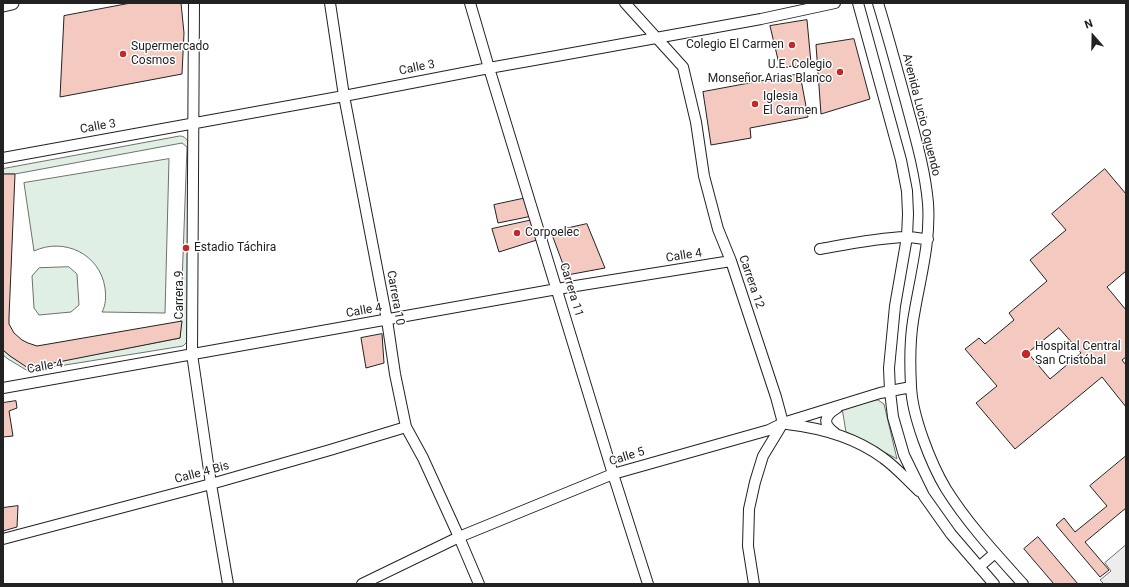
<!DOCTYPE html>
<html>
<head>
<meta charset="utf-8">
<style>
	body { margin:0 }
	#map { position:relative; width:1129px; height:587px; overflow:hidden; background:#fff; font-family:Roboto,sans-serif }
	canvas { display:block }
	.frame { position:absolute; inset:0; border:4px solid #222; pointer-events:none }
	.north { position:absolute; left:1073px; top:16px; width:40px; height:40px; -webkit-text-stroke:3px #fff; paint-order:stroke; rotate:340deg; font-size:11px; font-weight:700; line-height:16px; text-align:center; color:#222 }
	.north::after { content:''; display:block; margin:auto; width:14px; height:18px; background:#222; clip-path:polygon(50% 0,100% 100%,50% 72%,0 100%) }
</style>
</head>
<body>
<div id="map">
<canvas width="1129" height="587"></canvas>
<div class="frame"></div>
<div class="north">N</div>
</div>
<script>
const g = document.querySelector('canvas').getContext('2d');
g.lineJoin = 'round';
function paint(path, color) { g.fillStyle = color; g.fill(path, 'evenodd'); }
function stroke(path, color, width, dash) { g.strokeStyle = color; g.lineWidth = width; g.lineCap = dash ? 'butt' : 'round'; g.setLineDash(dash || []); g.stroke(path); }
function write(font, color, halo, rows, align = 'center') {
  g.font = font + ' Roboto,sans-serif'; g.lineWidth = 3; g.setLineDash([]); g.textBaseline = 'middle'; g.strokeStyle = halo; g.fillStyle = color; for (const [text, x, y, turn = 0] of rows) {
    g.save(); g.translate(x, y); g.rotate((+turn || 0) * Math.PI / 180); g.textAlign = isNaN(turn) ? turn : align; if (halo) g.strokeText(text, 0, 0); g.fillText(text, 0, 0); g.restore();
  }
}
const green = new Path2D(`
	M 180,136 C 184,136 188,139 188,144 L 187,342 L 183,346 L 28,371 L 8,359 L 3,355 L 3,350 L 10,356 L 29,367 L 180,338 L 187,147 L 182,143 L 15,174 L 3,174 L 3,169 Z
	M 169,159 L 165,313 L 102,312 C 106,305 106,296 105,288 C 100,254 64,237 34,251 L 24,183 Z
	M 69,267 L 77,274 L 79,305 L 71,312 L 39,315 L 34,308 L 32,276 L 39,268 Z
	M 878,400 L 884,404 L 897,459 L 853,435 L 846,432 L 842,408 Z`);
paint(green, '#e0efe3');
stroke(green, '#6f6f6f', 1);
const parking = new Path2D(`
	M 1126,545 L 1126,584 L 1104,584 L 1100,580 L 1111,571 L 1105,563 Z`);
paint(parking, '#ededed');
stroke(parking, '#6f6f6f', 1);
const building = new Path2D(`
	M 131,3 L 181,3 L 184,33 L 182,74 L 60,97 L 64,16 Z
	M 807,20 L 811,63 L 780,68 L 770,26 Z
	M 854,39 L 870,99 L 821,114 L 816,45 Z
	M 800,74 L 808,117 L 750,128 L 751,138 L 711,145 L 703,92 Z
	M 1105,169 L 1126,194 L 1126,271 L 1107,287 L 1126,310 L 1126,357 L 1122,360 L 1126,365 L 1126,407 L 1102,377 L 1015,449 L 976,403 L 997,386 L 965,349 L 979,338 L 985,344 L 1014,320 L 1009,313 L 1047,281 L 1030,260 L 1066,230 L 1052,214 ZM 1059,328 L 1081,353 L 1050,379 L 1028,353 Z
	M 3,174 L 15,174 L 9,317 L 9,324 L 14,333 L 22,340 L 28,343 L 37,346 L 182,321 L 180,338 L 28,368 L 10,356 L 3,350 Z
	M 531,197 L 537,215 L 498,223 L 494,205 Z
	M 537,219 L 543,238 L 499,252 L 492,229 Z
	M 587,224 L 605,268 L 567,275 L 551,232 Z
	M 382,334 L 384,363 L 366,368 L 361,338 Z
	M 16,401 L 17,408 L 9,411 L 13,436 L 3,437 L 3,403 Z
	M 1126,456 L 1126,508 L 1085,542 L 1109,570 L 1100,577 L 1056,525 L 1064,518 L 1075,532 L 1107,506 L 1090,486 Z
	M 18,506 L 17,527 L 3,531 L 3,508 Z
	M 1038,537 L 1078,584 L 1054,584 L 1024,549 Z`);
paint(building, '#f3c9c0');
stroke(building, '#222', 1);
const minor = new Path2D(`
	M 194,3 L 192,354 L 211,484 L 228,584
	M 330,3 L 344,96 L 387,320 L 395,374 L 406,427 L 423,458 L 459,537 L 479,584
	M 470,3 L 489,68 L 613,474 L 648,584
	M 625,3 L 683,67 L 696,122 L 704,176 L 718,229 L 731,261 L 776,397 L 783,423 L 763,456 L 755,482 L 749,509 L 748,546 L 754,584
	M 858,3 L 901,160 L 907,191 L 908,214 L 907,237 L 895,306 L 889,368 L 890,391 L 893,417 L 904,455 L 924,496 L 951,534 L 994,584
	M 878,3 C 888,36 897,69 906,102 C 915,136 925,169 928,203 C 931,243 919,282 913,321 C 910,340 910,367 911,386 C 912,416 931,464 946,489 C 968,524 996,554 1023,584
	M 3,158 L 344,96 L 489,68 L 551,57 L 761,19 L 835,3
	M 820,249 C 848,244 877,238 906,237 C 913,237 921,239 928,239
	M 3,388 L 557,289 L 731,261
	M 787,424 C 821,428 855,437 883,458 C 896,467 907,480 919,491
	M 835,433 C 822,424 824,416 837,408
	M 3,539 L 211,484 L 330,450 L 406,427
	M 979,567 L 995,553
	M 362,584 L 459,537 L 613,474 L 769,430 L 783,423 L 880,393 L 911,387`);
const tertiary = new Path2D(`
	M 3,5 L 12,3`);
stroke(minor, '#222', 12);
stroke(tertiary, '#222', 15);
stroke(minor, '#fff', 10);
stroke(tertiary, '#fff', 13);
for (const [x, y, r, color] of [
	[792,45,4,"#c62828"],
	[123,54,4,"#c62828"],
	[840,72,4,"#c62828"],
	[755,104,4,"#c62828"],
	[517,233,4,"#c62828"],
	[186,248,4,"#c62828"],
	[1026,354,5,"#c62828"]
]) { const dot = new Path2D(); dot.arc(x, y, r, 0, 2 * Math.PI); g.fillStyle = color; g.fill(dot); stroke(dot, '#fff', 1.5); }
write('12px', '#222', '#fff', [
	["Colegio El Carmen",784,45,"right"],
	["Supermercado",131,47],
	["Cosmos",131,61],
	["U.E. Colegio",832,65,"right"],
	["Monseñor Arias Blanco",832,79,"right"],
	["Iglesia",763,97],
	["El Carmen",763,111],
	["Corpoelec",525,233],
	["Estadio Táchira",194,248],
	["Hospital Central",1035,347],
	["San Cristóbal",1035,361]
], 'left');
write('12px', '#222', '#fff', [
	["Calle 3",417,68,-11],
	["Avenida Lucio Oquendo",921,115,76],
	["Calle 3",98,127,-10],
	["Calle 4",684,256,-9],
	["Carrera 12",751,282,71],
	["Carrera 11",571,290,73],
	["Carrera 9",180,295,-90],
	["Carrera 10",395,298,80],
	["Calle 4",364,311,-10],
	["Calle 4",45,367,-10],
	["Calle 5",627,457,-17],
	["Calle 4 Bis",202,473,-15]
]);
</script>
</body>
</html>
